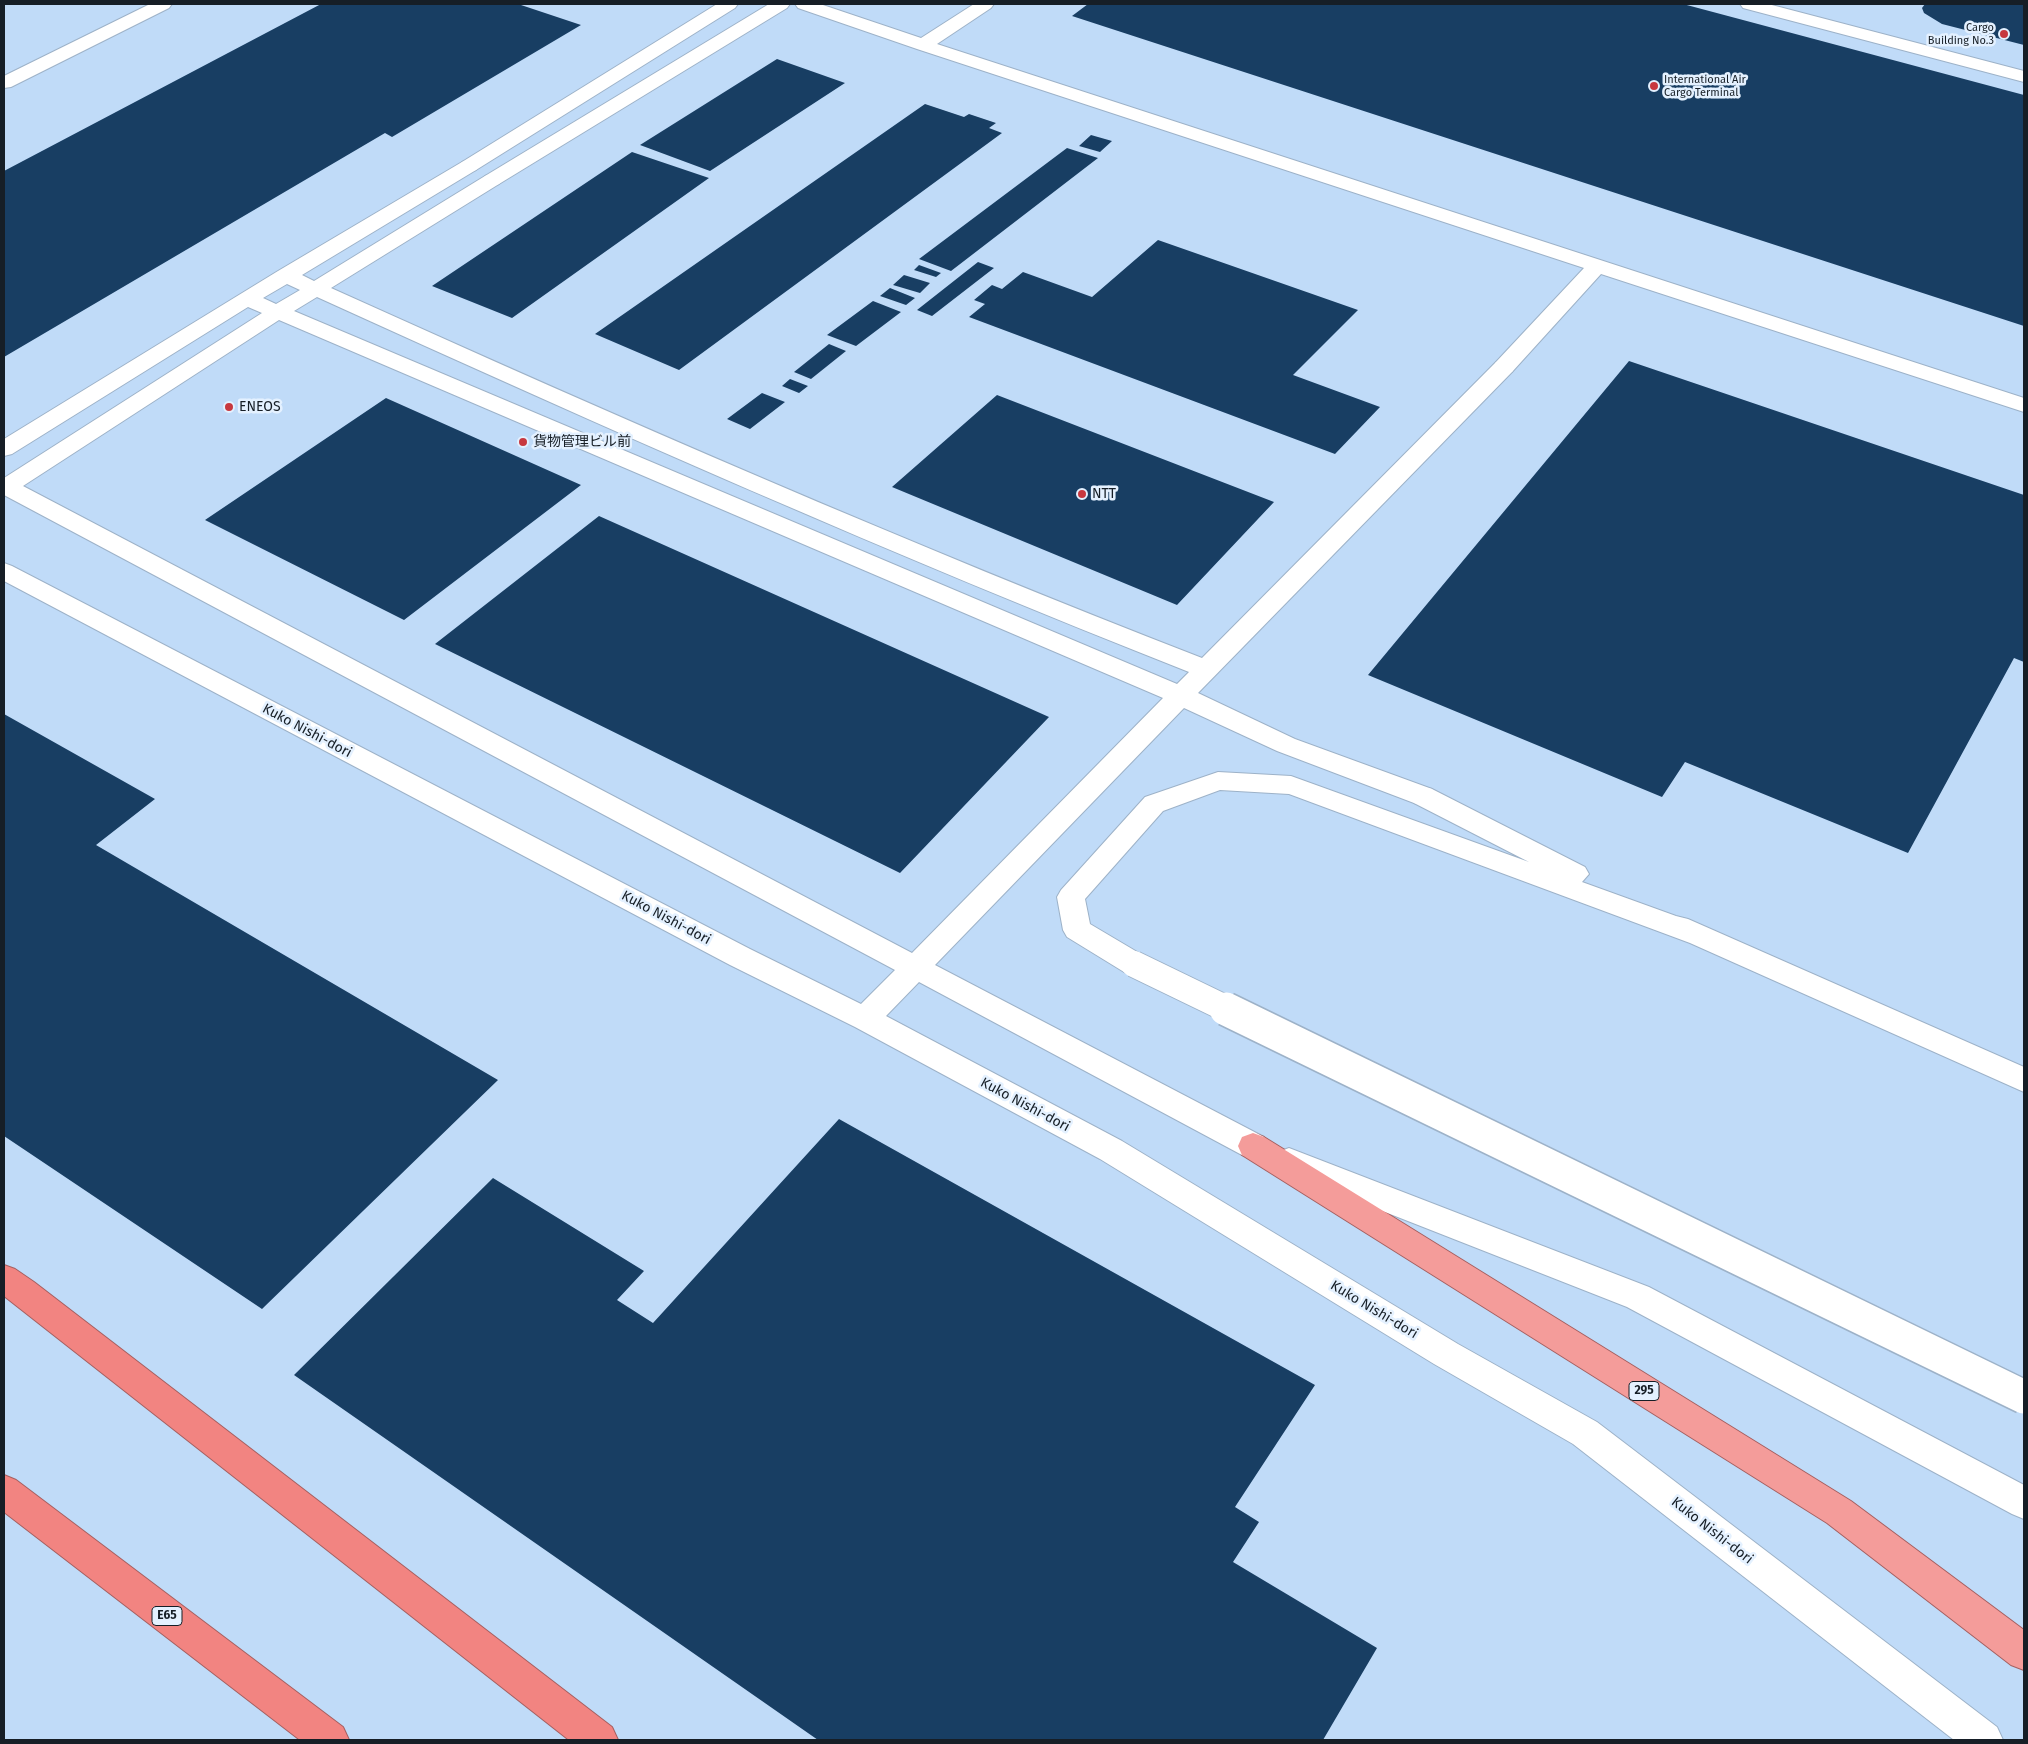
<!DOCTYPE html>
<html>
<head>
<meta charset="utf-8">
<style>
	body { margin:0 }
	#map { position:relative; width:2028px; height:1744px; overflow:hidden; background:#cfe5fc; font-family:"Fira Sans",sans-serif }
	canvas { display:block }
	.frame { position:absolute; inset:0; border:5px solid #161e26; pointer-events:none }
</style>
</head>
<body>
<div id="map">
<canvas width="2028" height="1744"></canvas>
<div class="frame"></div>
</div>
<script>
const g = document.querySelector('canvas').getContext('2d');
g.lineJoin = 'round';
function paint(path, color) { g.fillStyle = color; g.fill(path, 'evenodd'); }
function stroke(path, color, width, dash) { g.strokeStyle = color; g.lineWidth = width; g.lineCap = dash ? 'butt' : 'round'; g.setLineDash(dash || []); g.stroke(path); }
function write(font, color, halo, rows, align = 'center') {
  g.font = font + ' "Fira Sans","Noto Sans JP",sans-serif'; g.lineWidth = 5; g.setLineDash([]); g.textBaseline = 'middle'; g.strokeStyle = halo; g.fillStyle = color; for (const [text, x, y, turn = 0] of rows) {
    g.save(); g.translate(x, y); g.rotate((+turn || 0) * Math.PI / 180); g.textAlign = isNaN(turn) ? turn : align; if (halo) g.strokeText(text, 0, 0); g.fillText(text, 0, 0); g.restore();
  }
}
paint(new Path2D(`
	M 4,4 L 2024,4 L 2024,1740 L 4,1740 Z`), '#c0dbf8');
paint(new Path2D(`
	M 321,4 L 518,4 L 581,25 L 392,137 L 385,133 L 4,357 L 4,171 Z
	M 1088,4 L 1683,4 L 2024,95 L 2024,326 L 1072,16 Z
	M 1925,4 L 2024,4 L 2024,45 L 1942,24 L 1924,13 L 1922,8 Z
	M 777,59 L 845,83 L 710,171 L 640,145 Z
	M 925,104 L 964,117 L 969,114 L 996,123 L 989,128 L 1002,133 L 679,370 L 595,334 Z
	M 1091,135 L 1112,141 L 1100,152 L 1079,146 Z
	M 1067,148 L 1098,158 L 951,271 L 919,259 Z
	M 632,152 L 709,178 L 512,318 L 432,286 Z
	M 1158,240 L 1358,310 L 1293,375 L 1380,407 L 1335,454 L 969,317 L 985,304 L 974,300 L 992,285 L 1002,289 L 1023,272 L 1092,297 Z
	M 978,262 L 994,268 L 932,316 L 917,310 Z
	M 919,265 L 941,273 L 936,277 L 914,270 Z
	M 904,275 L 930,283 L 920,293 L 893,285 Z
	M 890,288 L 915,298 L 906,305 L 880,296 Z
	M 873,301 L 901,312 L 856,346 L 827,335 Z
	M 829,344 L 846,351 L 811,379 L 794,372 Z
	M 1629,361 L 2024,495 L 2024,662 L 2014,658 L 1908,853 L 1685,762 L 1662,797 L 1368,675 Z
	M 790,379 L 808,386 L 799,393 L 782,386 Z
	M 762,393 L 785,402 L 750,429 L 727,419 Z
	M 997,395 L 1274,502 L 1177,605 L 892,487 Z
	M 386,398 L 581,485 L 404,620 L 205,520 Z
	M 599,516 L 1049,717 L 900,873 L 435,644 Z
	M 4,714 L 155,799 L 96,845 L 498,1080 L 262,1309 L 4,1136 Z
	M 839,1119 L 1315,1385 L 1235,1507 L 1259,1522 L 1233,1562 L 1377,1648 L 1323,1740 L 818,1740 L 294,1375 L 493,1178 L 644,1271 L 617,1300 L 653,1323 Z`), '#183e63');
const service = new Path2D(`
	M 150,4 L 172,4 L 169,8 L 11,87 L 4,88 L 4,76 Z
	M 717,4 L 738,4 L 735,8 L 476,170 L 469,172 L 462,170 L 459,166 L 462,162 Z
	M 769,4 L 790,4 L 787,8 L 499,184 L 492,186 L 485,184 L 482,180 L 485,176 Z
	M 795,4 L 820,4 L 921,38 L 974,4 L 994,4 L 991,8 L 937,44 L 2024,398 L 2024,412 L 1601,274 L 1512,372 L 1504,374 L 1496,372 L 1493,367 L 1496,362 L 1584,268 L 917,49 L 798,8 Z
	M 1740,4 L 1768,4 L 2024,71 L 2024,82 L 1743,8 Z
	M 1218,772 L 1291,776 L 1529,862 L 1414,803 L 1410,796 L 1414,789 L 1423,787 L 1432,789 L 1585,867 L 1589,874 L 1582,882 L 1676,916 L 1688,919 L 2024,1067 L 2024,1092 L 1690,943 L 1289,794 L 1220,790 L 1163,811 L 1085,899 L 1090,924 L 1144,956 L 1148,964 L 1144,972 L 1134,975 L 1124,972 L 1067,937 L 1063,930 L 1057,897 L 1061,890 L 1145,797 Z`);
const minor = new Path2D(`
	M 1289,1148 L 1649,1287 L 2024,1485 L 2024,1519 L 2012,1514 L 1627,1307 L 1278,1170 L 1274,1161 L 1278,1152 Z`);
const tertiary = new Path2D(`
	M 469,160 L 476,162 L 479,166 L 476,170 L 302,275 L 314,281 L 485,176 L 492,174 L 499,176 L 502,180 L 499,184 L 331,288 C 619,418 908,544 1202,658 L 1496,362 L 1504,360 L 1512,362 L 1515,367 L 1512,372 L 1198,693 L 1295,739 L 1432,789 L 1436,796 L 1432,803 L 1423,805 L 1414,803 L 1277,751 L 1184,708 L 935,965 L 1264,1137 L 1268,1146 L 1264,1155 L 1253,1159 L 1242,1155 L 919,982 L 886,1016 L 1122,1141 L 1458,1344 L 1597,1422 L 1997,1727 L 2003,1740 L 1954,1740 L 1573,1444 L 1434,1364 L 1100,1159 L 855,1027 L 730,965 L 4,581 L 4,563 L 12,566 L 750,949 L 861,1004 L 895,970 L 4,495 L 4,478 L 262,313 L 248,307 L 12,454 L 4,456 L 4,439 L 278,271 L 462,162 ZM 287,284 L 300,290 L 276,304 L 263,298 ZM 317,297 C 605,428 894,556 1189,672 L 1177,684 L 294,311 ZM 279,320 L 1163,698 L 912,953 L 23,486 Z`);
const trunk = new Path2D(`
	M 1253,1133 L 1264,1137 L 1851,1501 L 2024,1630 L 2024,1670 L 2011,1665 L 1827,1523 L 1242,1155 L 1238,1146 L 1242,1137 Z`);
const motorway = new Path2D(`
	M 4,1265 L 15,1269 L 34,1282 L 612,1727 L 618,1740 L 569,1740 L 4,1296 Z
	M 4,1475 L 16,1480 L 343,1727 L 349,1740 L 300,1740 L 4,1512 Z`);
stroke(service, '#9db2c8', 2);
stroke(minor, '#9db2c8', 2);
stroke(tertiary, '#9db2c8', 2);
stroke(trunk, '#a56061', 2);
stroke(motorway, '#a56061', 2);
paint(service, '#fff');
paint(minor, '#fff');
paint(tertiary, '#fff');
paint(trunk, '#f49c9a');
paint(motorway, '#f28481');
const serviceBridgeFar1 = new Path2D(`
	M 1134,964 L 1229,1010`);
const serviceBridge = new Path2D(`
	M 1226,1009 L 2024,1397`);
stroke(serviceBridgeFar1, '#9db2c8', 28, []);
stroke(serviceBridge, '#9db2c8', 36, []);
stroke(serviceBridgeFar1, '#fff', 26);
stroke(serviceBridge, '#fff', 33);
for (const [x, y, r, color] of [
	[2004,34,5,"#c7383f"],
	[1654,86,5,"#c7383f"],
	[229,407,5,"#c7383f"],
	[523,442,5,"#c7383f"],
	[1082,494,5,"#c7383f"]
]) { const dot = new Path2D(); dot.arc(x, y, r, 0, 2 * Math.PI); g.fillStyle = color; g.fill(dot); stroke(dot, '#e4f1ff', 2); }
write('11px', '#161e26', '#e4f1ff', [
	["Cargo",1994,28],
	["Building No.3",1994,41],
	["International Air",1664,80,"left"],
	["Cargo Terminal",1664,93,"left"]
], 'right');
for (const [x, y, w] of [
	[1644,1391,30],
	[167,1616,30]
]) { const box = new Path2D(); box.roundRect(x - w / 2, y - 9.5, w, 19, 4); g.fillStyle = '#e4f1ff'; g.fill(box); stroke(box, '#161e26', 1); }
write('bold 12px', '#161e26', null, [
	["295",1644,1391],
	["E65",167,1616]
]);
write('14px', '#161e26', '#e4f1ff', [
	["ENEOS",239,407],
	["貨物管理ビル前",533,442],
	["NTT",1092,494]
], 'left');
write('14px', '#161e26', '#e4f1ff', [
	["Kuko Nishi-dori",307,731,28],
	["Kuko Nishi-dori",666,918,28],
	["Kuko Nishi-dori",1025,1105,28],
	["Kuko Nishi-dori",1374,1310,31],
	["Kuko Nishi-dori",1712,1531,38]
]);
</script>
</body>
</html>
